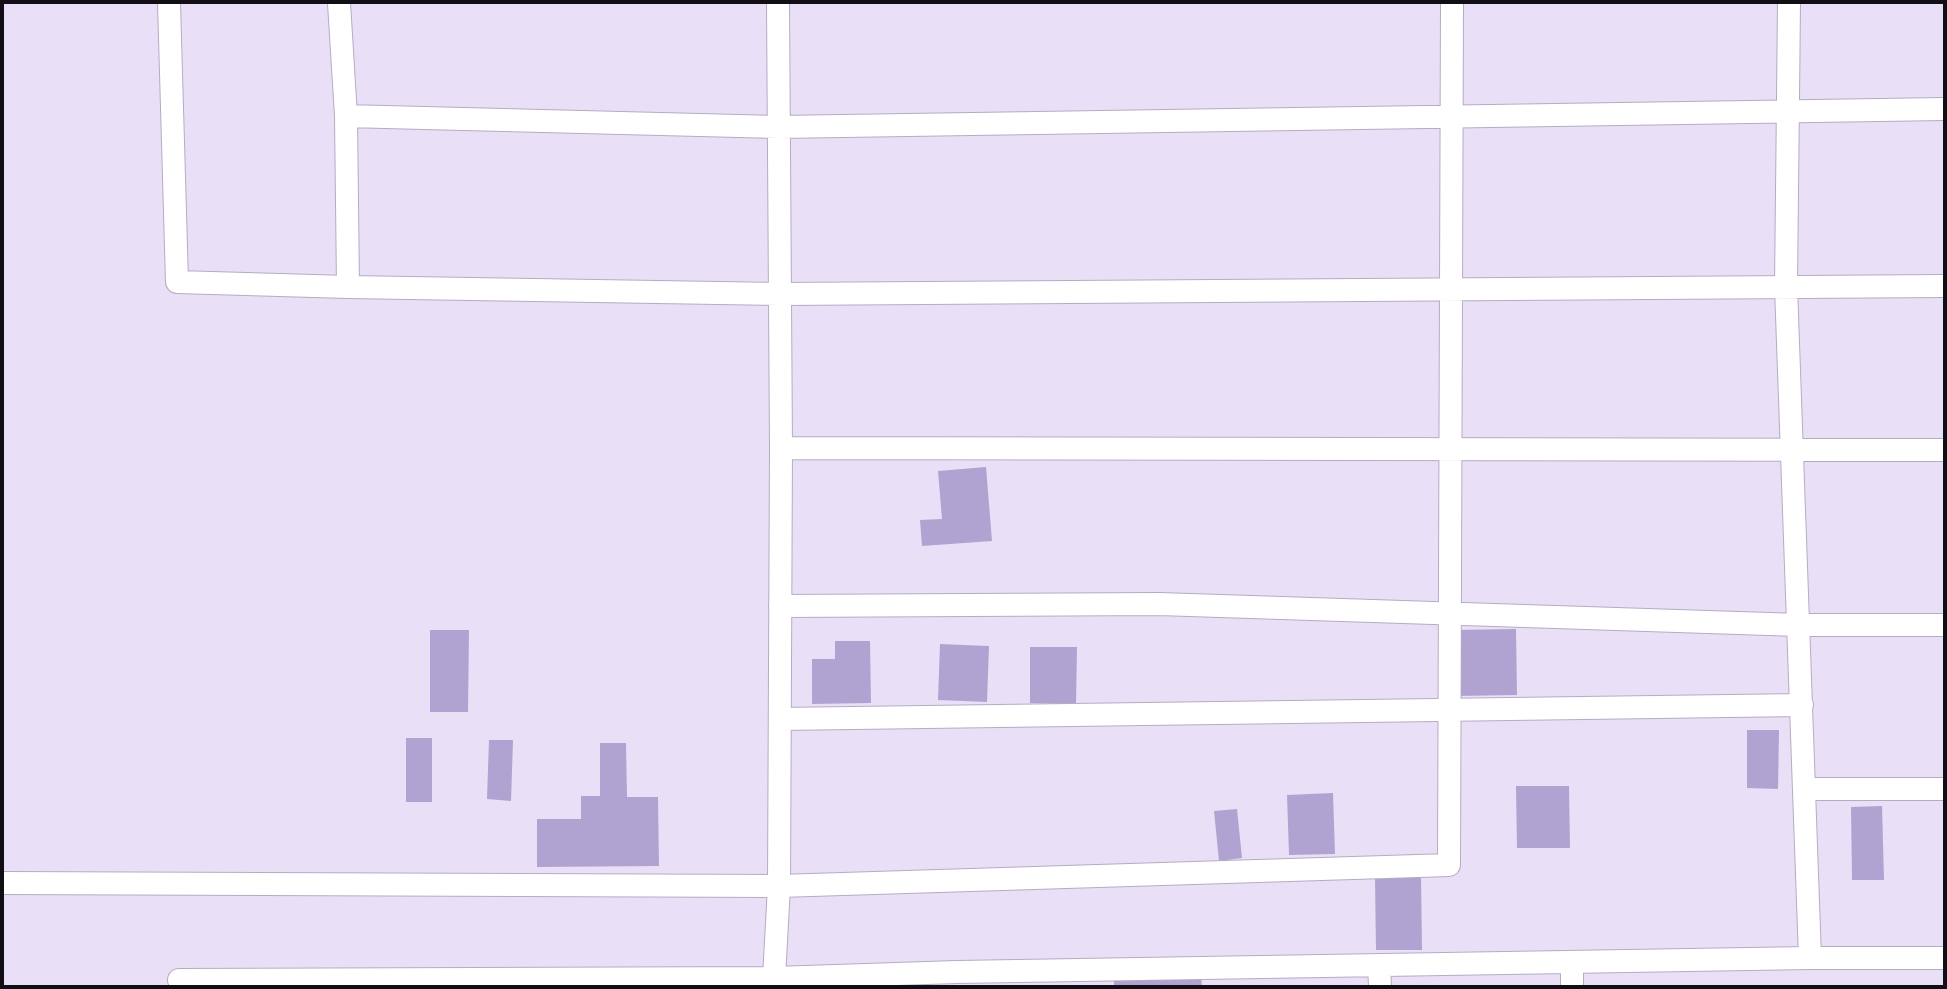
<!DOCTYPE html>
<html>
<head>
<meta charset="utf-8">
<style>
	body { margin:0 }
	#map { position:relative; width:1947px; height:989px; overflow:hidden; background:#e9dff6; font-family:Cabin,sans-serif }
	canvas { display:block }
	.frame { position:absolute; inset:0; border:4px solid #120e16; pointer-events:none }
</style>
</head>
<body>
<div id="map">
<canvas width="1947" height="989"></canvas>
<div class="frame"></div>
</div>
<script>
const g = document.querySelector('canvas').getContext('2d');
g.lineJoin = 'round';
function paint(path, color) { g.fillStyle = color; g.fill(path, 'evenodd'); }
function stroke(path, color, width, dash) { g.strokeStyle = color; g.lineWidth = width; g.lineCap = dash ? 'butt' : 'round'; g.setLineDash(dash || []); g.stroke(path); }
paint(new Path2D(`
	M 986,467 L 992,541 L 922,546 L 920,520 L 942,519 L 938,471 Z
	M 1516,629 L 1517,695 L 1455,696 L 1455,630 Z
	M 430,630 L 469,630 L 468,712 L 430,712 Z
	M 835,641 L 870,641 L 871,703 L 812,704 L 812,659 L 835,659 Z
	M 940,644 L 989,646 L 987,702 L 938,700 Z
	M 1030,647 L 1077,647 L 1076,704 L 1030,703 Z
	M 1747,730 L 1779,730 L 1778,789 L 1747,788 Z
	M 406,738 L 432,738 L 432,802 L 406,802 Z
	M 489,740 L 513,740 L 511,801 L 487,799 Z
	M 600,743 L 626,743 L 627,797 L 658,797 L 659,866 L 537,867 L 537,819 L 581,819 L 581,796 L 600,796 Z
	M 1516,786 L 1569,786 L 1570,848 L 1517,848 Z
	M 1333,793 L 1335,854 L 1289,855 L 1287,795 Z
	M 1882,806 L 1884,880 L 1852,880 L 1851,807 Z
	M 1237,809 L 1242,858 L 1219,861 L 1214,811 Z
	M 1421,876 L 1422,950 L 1376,950 L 1375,877 Z
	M 1201,976 L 1202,986 L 1114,986 L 1114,978 Z`), '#b1a3d1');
const minor = new Path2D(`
	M 169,3 L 177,282 L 348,287
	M 339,3 L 346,116 L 348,287 L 780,294 L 1944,286
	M 778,3 L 781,448 L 779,886 L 1449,865 L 1452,3
	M 1789,3 L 1786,287 L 1810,958 L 1944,958
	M 346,116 L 778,127 L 1944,109
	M 781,448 L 1944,450
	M 780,606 L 1159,604 L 1799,625 L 1944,625
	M 780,719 L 1802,705
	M 1805,789 L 1944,789
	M 3,883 L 779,886 L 774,978 L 957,972 L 1810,958
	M 1572,962 L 1572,986
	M 1379,965 L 1380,986
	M 179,980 L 774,978 L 774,986`);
stroke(minor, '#b6acc2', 24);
stroke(minor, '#fff', 22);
</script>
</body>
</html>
